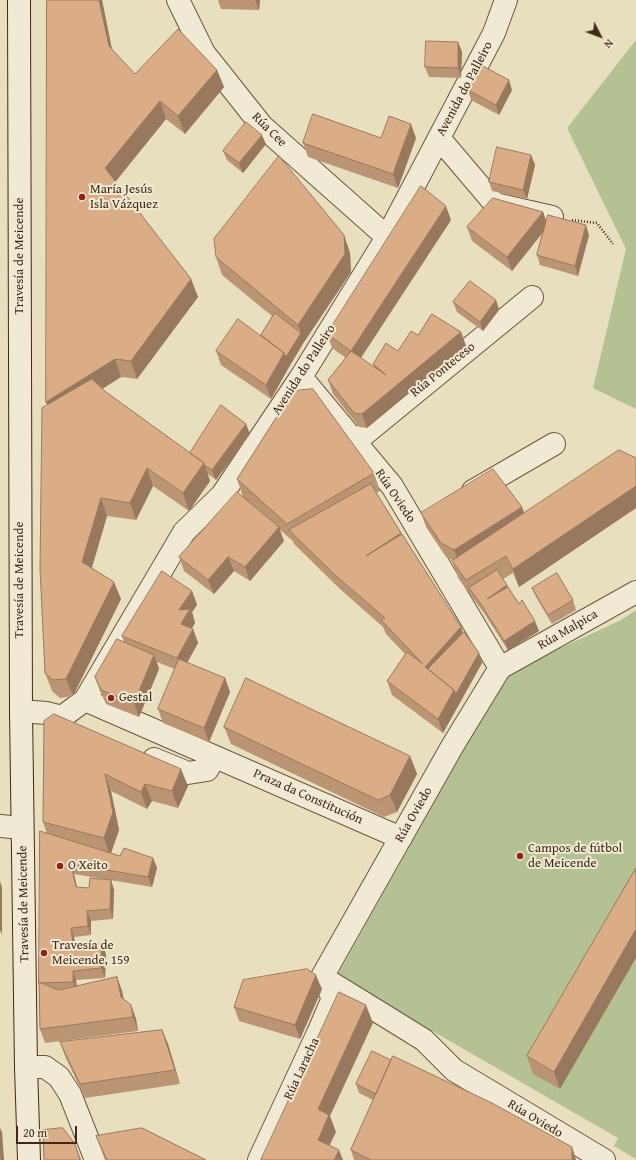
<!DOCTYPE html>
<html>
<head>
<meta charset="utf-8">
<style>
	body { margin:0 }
	#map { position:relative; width:636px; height:1160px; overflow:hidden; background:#e8dfbe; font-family:"Gentium Book Plus",serif }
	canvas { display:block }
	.north { position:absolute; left:580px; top:16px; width:40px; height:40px; -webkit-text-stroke:3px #f0ead5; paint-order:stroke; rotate:132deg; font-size:11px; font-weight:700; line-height:16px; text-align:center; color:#412816 }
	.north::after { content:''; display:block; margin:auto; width:14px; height:18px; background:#412816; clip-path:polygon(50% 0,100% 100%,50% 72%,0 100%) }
	.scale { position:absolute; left:16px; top:1126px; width:61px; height:18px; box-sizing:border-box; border:2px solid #412816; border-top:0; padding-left:5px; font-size:12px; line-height:14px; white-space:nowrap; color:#412816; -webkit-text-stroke:3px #f0ead5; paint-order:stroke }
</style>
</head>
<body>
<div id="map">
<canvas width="636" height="1160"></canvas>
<div class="north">N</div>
<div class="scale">20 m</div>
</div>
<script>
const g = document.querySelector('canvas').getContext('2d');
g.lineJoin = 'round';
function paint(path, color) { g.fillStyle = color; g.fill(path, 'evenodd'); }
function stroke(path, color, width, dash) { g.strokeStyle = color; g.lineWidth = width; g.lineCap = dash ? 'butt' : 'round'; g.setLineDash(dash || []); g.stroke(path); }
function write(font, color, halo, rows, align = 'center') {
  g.font = font + ' "Gentium Book Plus",serif'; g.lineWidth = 4; g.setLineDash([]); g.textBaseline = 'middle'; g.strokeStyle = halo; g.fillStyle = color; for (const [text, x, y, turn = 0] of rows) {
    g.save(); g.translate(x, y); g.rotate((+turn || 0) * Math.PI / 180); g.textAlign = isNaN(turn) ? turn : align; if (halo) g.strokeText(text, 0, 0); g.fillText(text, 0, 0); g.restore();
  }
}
paint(new Path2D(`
	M 636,40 L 636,409 L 593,388 L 626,249 L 567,128 Z
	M 636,610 L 636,1159 L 614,1146 L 618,1138 L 337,976 L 507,673 L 621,620 Z`), '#b4c293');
const minor = new Path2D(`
	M 178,0 L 204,53 L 262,126 L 387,237
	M 439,138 L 495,204 L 552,217
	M 301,377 L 392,486 L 500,668
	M 355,442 L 532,297
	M 473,491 L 554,444
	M 85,700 L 401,838
	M 21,711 L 46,713 L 62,717 L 85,700 L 184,532 L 222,495 L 301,377 L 376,255 L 387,237 L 494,33 L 506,0
	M 154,759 L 188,773 L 207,770 L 215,757
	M 0,826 L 22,828
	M 322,977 L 453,745 L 500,668 L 636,592
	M 322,977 L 424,1040 L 454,1070 L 604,1160
	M 26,1067 L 45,1067 L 59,1077 L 70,1094 L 96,1160
	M 259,1160 L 318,1033 L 333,998 L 322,977`);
const secondary = new Path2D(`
	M 19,0 L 21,711 L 26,1067 L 29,1160`);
stroke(minor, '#6b5640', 24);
stroke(secondary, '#412816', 24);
stroke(new Path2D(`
	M 572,220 L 597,223 L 613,244`), '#412816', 2.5, [1, 2]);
stroke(minor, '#f0ead5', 22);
stroke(secondary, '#f0ead5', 22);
paint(new Path2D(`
	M 47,0 L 102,0 L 112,50 L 135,74 L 217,70 L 224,87 L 185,134 L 166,119 L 115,182 L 191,279 L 198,297 L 137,379 L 121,377 L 102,389 L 106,392 L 190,453 L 250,434 L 216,480 L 208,474 L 210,481 L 189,511 L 153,486 L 136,520 L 107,516 L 92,568 L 121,599 L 73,696 L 60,698 L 52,691 L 45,673 L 47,405 Z
	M 218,0 L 260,0 L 259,10 L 221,9 Z
	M 458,42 L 462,52 L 461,78 L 429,77 L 425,67 Z
	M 468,90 L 512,90 L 499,115 L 471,100 Z
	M 381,138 L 416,138 L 398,188 L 308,157 L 303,143 Z
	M 266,144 L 243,173 L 227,160 L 223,151 Z
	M 531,155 L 535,165 L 527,199 L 492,191 L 489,182 Z
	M 543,212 L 546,221 L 589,235 L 578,276 L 540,265 L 537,255 L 543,232 L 512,271 L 472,241 L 467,227 Z
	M 451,220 L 361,358 L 374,367 L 373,364 L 398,351 L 418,335 L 461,332 L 466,346 L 367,428 L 359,427 L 333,394 L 328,380 L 346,358 L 332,348 L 327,334 Z
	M 344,235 L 350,253 L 351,272 L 304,342 L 289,367 L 271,399 L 221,365 L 216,351 L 261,335 L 272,316 L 222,275 L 216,257 Z
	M 496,300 L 499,310 L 483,331 L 457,312 L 453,302 Z
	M 636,458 L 636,508 L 519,587 L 513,573 L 503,579 L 519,604 L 539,631 L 508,650 L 484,613 L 458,578 L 452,560 L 446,557 L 426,527 L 421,513 L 522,507 L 524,513 Z
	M 374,473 L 380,491 L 376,493 L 402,534 L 461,627 L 463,633 L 482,663 L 443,733 L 392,695 L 387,681 L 405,654 L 386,634 L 383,627 L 340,589 L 294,544 L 293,541 L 279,529 L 284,541 L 250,581 L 234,571 L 214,594 L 184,571 L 179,557 L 243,497 L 237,479 Z
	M 532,588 L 573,600 L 576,610 L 552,624 L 536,597 Z
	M 192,591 L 197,605 L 192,612 L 195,623 L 192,628 L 193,629 L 198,643 L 187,663 L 225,678 L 230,692 L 209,742 L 163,723 L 158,709 L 175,669 L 157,662 L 159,669 L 139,717 L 106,704 L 100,691 L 95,677 L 124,642 L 122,636 Z
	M 44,721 L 188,786 L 178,808 L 152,801 L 147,809 L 111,791 L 119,830 L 111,853 L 120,856 L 153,858 L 157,868 L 152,887 L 74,874 L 77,887 L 89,888 L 111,880 L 114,890 L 113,919 L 91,921 L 91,935 L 74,937 L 75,944 L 106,954 L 105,978 L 76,980 L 77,986 L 117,977 L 122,991 L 124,1000 L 131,1005 L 136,1019 L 138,1031 L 45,1043 L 40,1029 L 39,983 L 47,834 L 43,822 Z
	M 224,727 L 410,756 L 417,774 L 397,812 L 384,817 L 231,744 Z
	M 636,868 L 560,1089 L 533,1074 L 527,1056 Z
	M 322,989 L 300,1039 L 239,1021 L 234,1007 Z
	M 162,1030 L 168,1044 L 180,1084 L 85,1098 L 65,1056 L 60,1042 Z
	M 356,1084 L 572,1147 L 576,1160 L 354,1160 L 351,1150 L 373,1100 L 359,1093 Z
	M 96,1136 L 206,1160 L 105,1160 Z`), '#bb9573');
paint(new Path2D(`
	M 99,0 L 102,0 L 115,64 L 109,46 Z
	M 255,0 L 260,0 L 259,10 Z
	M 458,42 L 462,52 L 461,78 L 458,68 Z
	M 217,70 L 224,87 L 185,134 L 178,116 Z
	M 509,80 L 512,90 L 499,115 L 496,105 Z
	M 160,101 L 166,119 L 112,186 L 105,168 Z
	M 411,124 L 416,138 L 398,188 L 393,174 Z
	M 262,135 L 266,144 L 243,173 L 239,163 Z
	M 531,155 L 535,165 L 527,199 L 523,190 Z
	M 446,206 L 451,220 L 356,365 L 351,351 Z
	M 543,212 L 548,226 L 512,271 L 507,257 Z
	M 586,225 L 589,235 L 578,276 L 575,266 Z
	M 344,235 L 350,253 L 351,272 L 304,342 L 289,367 L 271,399 L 266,385 L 284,353 L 301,333 L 298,325 Z
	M 191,279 L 198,297 L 137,379 L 131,361 Z
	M 496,300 L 499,310 L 483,331 L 480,322 Z
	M 461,332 L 466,346 L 367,428 L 362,414 Z
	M 115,359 L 121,377 L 53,420 L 46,402 Z
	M 246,424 L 250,434 L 216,480 L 212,470 Z
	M 204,463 L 210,481 L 189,511 L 183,493 Z
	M 147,468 L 153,486 L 136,520 L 130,503 Z
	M 636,486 L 636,508 L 519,587 L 513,569 Z
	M 101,498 L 107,516 L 88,580 L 82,562 Z
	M 522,507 L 527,521 L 460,564 L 454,550 Z
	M 279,527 L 284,541 L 250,581 L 245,567 Z
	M 401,533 L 406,547 L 366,556 Z
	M 228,557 L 234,571 L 214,594 L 208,580 Z
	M 114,582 L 121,599 L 73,696 L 66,679 Z
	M 507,585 L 510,595 L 487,599 Z
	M 192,591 L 197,605 L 192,612 L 195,623 L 186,638 L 181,624 L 179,610 Z
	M 535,621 L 539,631 L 508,650 L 504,641 Z
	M 461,627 L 466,641 L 434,677 L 425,667 Z
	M 193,629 L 198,643 L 182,672 L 177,658 Z
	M 479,653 L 482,663 L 443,733 L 438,719 L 454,690 Z
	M 154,655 L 159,669 L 139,717 L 134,703 Z
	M 225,678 L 230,692 L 209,742 L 204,728 Z
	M 410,756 L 417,774 L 397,812 L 390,795 Z
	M 181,769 L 188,786 L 178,808 L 172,791 Z
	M 105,774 L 111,791 L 119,830 L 110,856 L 104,838 Z
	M 145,784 L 152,801 L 147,809 L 141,792 Z
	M 153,858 L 157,868 L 152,887 L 148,877 Z
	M 71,864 L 74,874 L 79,897 L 76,887 Z
	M 111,880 L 114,890 L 113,919 L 110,909 Z
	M 0,881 L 2,888 L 2,935 L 0,930 Z
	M 87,911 L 91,921 L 91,935 L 88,926 Z
	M 71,928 L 74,937 L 76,954 L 73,944 Z
	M 636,929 L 636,958 L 560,1089 L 554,1072 Z
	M 102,944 L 106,954 L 105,978 L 101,968 Z
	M 73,971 L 76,980 L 77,992 L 73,982 Z
	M 316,975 L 322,989 L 300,1039 L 295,1025 Z
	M 117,977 L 122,991 L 126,1011 L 121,997 Z
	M 131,1005 L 136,1019 L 138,1031 L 133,1017 Z
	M 366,1005 L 373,1023 L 330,1116 L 336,1132 L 324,1157 L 318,1140 L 318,1109 Z
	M 162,1030 L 168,1044 L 180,1084 L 175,1070 Z
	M 0,1128 L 2,1132 L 4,1160 L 1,1160 L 0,1146 Z
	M 75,1144 L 81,1160 L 80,1160 Z
	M 572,1147 L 576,1160 L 572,1160 Z
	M 339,1150 L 343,1160 L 334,1160 Z`), '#99795e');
const building = new Path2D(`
	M 47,0 L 99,0 L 109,46 L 135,74 L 178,29 L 217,70 L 178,116 L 160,101 L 105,168 L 191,279 L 131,361 L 115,359 L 46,402 Z
	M 426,41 L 458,42 L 458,68 L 425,67 Z
	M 481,65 L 509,80 L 496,105 L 468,90 Z
	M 313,114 L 381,138 L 389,116 L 411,124 L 393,174 L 303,143 Z
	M 246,122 L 262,135 L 239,163 L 223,151 Z
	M 497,147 L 531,155 L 523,190 L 489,182 Z
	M 279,156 L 344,235 L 345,254 L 298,325 L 216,257 L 214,239 Z
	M 421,186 L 446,206 L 351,351 L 327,334 Z
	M 493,198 L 543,212 L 507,257 L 467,227 Z
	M 548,215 L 586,225 L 575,266 L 537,255 Z
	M 470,281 L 496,300 L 480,322 L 453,302 Z
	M 275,313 L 301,333 L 286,357 L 284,353 L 261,335 Z
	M 432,314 L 461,332 L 362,414 L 354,413 L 328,380 L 351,351 L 386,375 L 373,364 L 386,343 L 398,351 L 411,331 L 418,335 Z
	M 238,319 L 284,353 L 266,385 L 216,351 Z
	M 92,379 L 106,392 L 204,463 L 183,493 L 147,468 L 130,503 L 101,498 L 82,562 L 114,582 L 66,679 L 53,680 L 45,673 L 40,568 L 42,408 Z
	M 313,389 L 374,473 L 287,524 L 237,479 L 293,391 Z
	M 221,405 L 246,424 L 212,470 L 204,465 L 204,463 L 190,453 Z
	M 619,450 L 636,458 L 636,486 L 513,569 L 506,556 L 466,580 L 452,561 Z
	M 493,469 L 522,507 L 454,550 L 441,543 L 421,513 Z
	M 371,484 L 401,533 L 366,556 L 402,534 L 461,627 L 425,667 L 454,690 L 438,719 L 387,681 L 407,652 L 423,664 L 381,620 L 385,618 L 335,575 L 289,530 Z
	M 237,492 L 279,527 L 245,567 L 228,557 L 208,580 L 179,557 Z
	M 497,570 L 507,585 L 487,599 L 508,587 L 519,604 L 522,600 L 535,621 L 504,641 L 481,604 L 469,588 Z
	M 162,571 L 192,591 L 179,610 L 190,609 L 181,624 L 193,629 L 177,658 L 122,636 Z
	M 557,573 L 573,600 L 548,615 L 532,588 Z
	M 464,632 L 479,653 L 456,694 L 454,690 L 428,669 Z
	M 117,639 L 154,655 L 134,703 L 101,690 L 95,677 Z
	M 179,659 L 225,678 L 204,728 L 158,709 Z
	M 246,678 L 410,756 L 390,795 L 378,800 L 224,727 Z
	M 54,714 L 181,769 L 172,791 L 145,784 L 141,792 L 105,774 L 113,812 L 104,838 L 43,822 L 44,721 Z
	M 40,831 L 120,856 L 124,848 L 153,858 L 148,877 L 71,864 L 76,887 L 89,888 L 90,878 L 111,880 L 110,909 L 87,911 L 88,926 L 71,928 L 73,944 L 102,944 L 101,968 L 73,971 L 73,982 L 39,983 Z
	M 636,868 L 636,929 L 554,1072 L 527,1056 Z
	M 307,969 L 316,975 L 295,1025 L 234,1007 L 243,980 Z
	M 117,977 L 121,997 L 131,1005 L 133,1017 L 40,1029 L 39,982 L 58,990 Z
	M 339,992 L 366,1005 L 318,1109 L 329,1115 L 318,1140 L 339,1150 L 334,1160 L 261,1160 Z
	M 162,1030 L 175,1070 L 80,1084 L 60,1042 Z
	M 372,1051 L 391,1060 L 376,1094 L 356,1084 Z
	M 393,1056 L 492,1103 L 572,1147 L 572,1160 L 371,1160 L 351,1150 Z
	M 63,1128 L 75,1144 L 80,1160 L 44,1160 L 43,1130 Z
	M 142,1128 L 206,1160 L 107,1160 L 96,1136 Z
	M 0,1146 L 1,1160 L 0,1160 Z`);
paint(building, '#daad86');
stroke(building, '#99795e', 1);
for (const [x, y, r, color] of [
	[82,197,4,"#8f2418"],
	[111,698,4,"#8f2418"],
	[520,856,4,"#8f2418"],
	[60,866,4,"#8f2418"],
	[44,953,4,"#8f2418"]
]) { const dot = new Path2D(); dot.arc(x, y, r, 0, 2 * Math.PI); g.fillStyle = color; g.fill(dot); stroke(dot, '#f0ead5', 1.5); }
write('13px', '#412816', '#f0ead5', [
	["Avenida do Palleiro",465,89,-62],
	["Rúa Cee",269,130,45],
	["Travesía de Meicende",20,256,-90],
	["Avenida do Palleiro",304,370,-57],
	["Rúa Ponteceso",443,370,-39],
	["Rúa Oviedo",395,496,56],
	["Travesía de Meicende",20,580,-90],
	["Rúa Malpica",568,630,-30],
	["Praza da Constitución",308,797,24],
	["Rúa Oviedo",414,815,-60],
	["Travesía de Meicende",24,904,-91],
	["Rúa Laracha",302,1069,-65],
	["Rúa Oviedo",535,1119,31]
]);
write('13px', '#412816', '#f0ead5', [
	["María Jesús",90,190],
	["Isla Vázquez",90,205],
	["Gestal",119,698],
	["Campos de fútbol",528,849],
	["de Meicende",528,864],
	["O Xeito",68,866],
	["Travesía de",52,946],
	["Meicende, 159",52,961]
], 'left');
</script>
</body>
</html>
